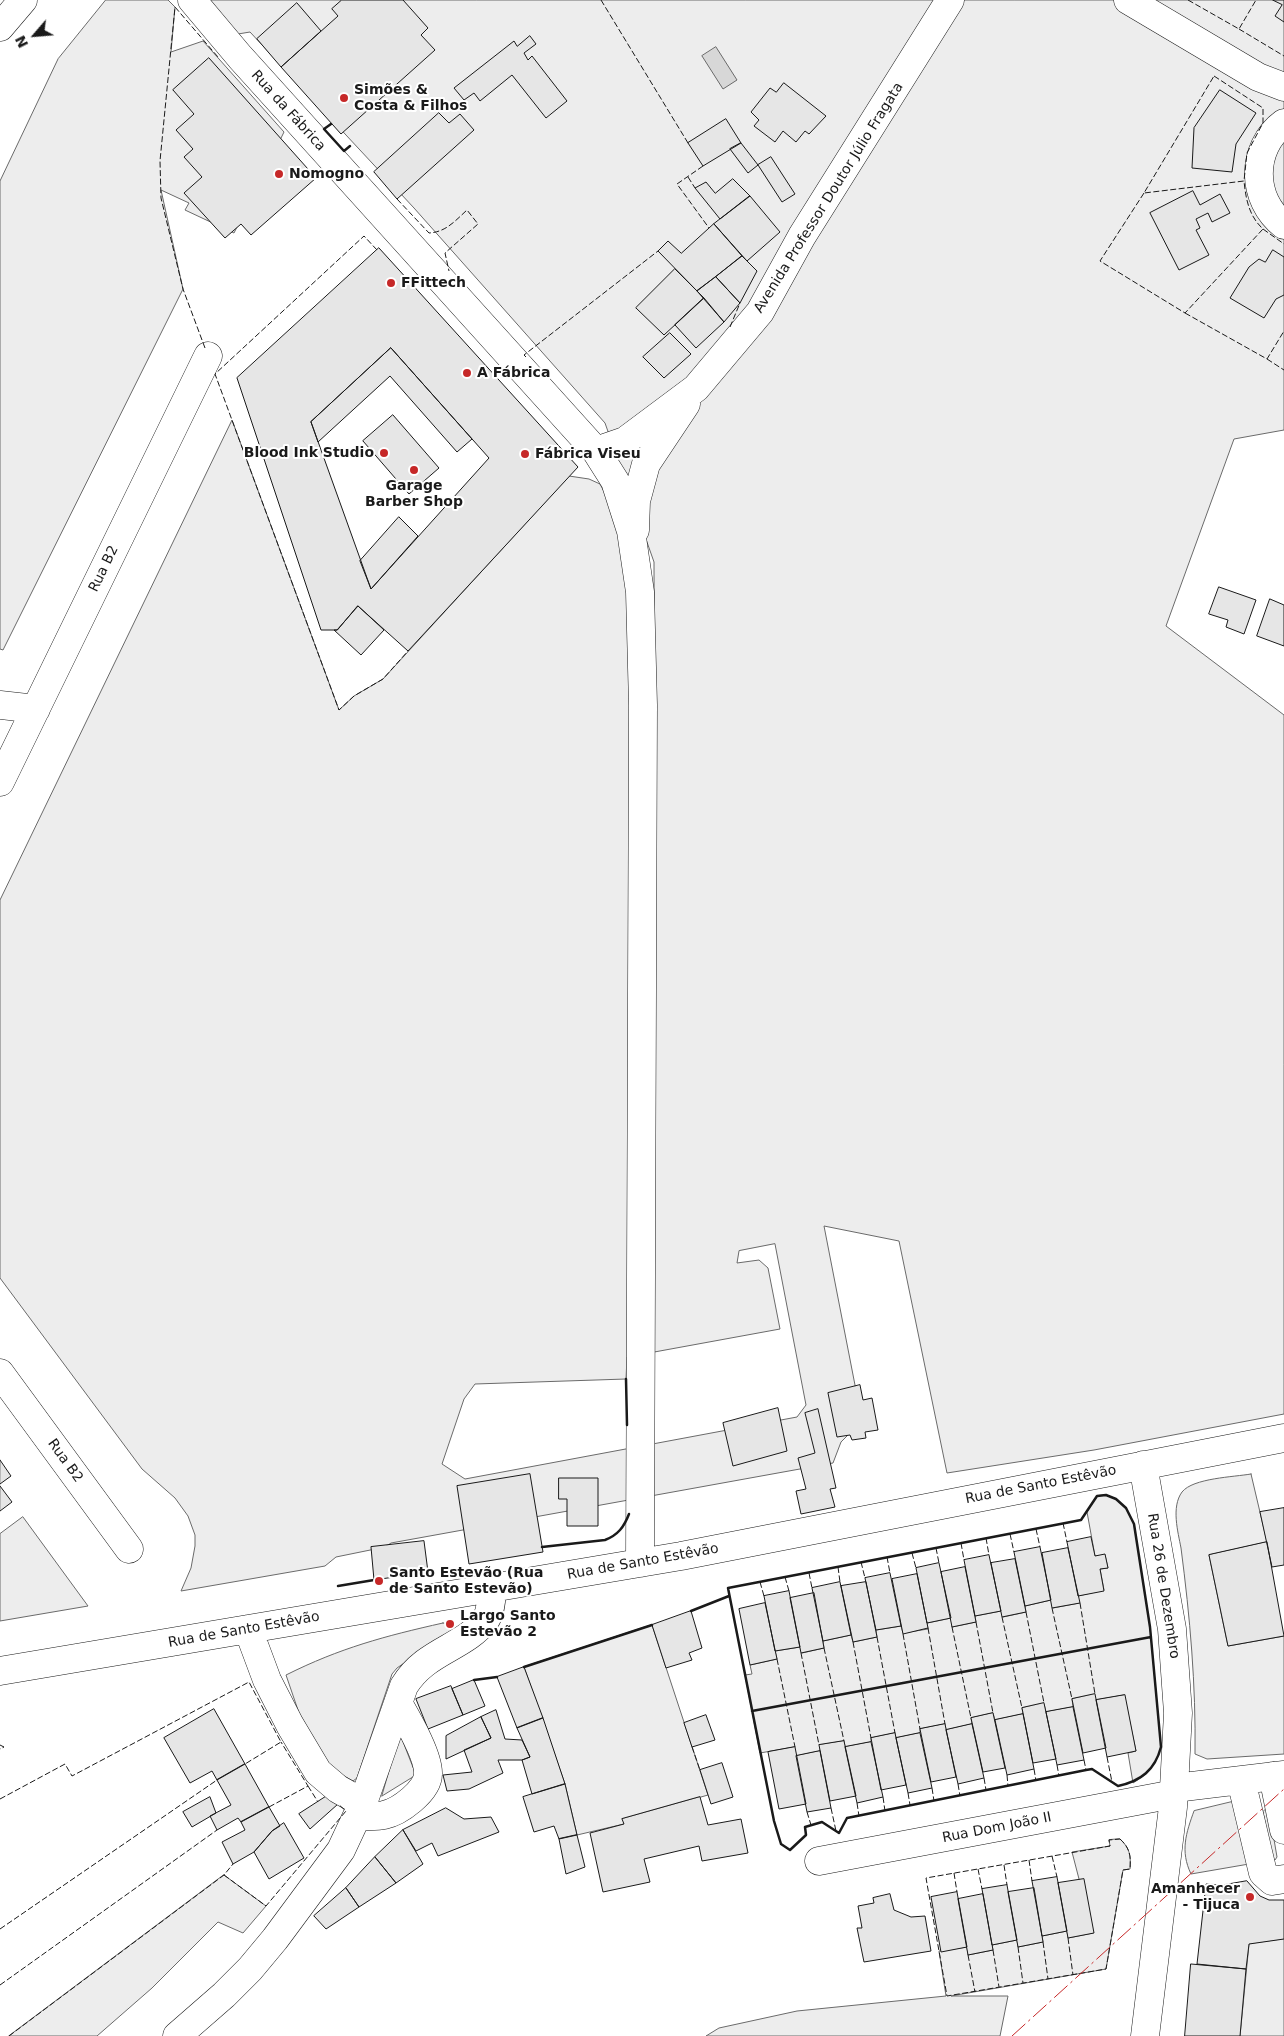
<!DOCTYPE html>
<html>
<head>
<meta charset="utf-8">
<style>
	body { margin:0 }
	#map { position:relative; width:1284px; height:2036px; overflow:hidden; background:#fff; font-family:"DejaVu Sans",sans-serif }
	canvas { display:block }
	.north { position:absolute; left:10px; top:10px; width:50px; height:50px; -webkit-text-stroke:4px #fff; paint-order:stroke; rotate:243deg; font-size:14px; font-weight:700; line-height:20px; text-align:center; color:#1a1a1a }
	.north::after { content:''; display:block; margin:auto; width:18px; height:22px; background:#1a1a1a; clip-path:polygon(50% 0,100% 100%,50% 72%,0 100%) }
</style>
</head>
<body>
<div id="map">
<canvas width="1284" height="2036"></canvas>
<div class="north">N</div>
</div>
<script>
const g = document.querySelector('canvas').getContext('2d');
g.lineJoin = 'round';
function paint(path, color) { g.fillStyle = color; g.fill(path, 'evenodd'); }
function stroke(path, color, width, dash) { g.strokeStyle = color; g.lineWidth = width; g.lineCap = dash ? 'butt' : 'round'; g.setLineDash(dash || []); g.stroke(path); }
function write(font, color, halo, rows, align = 'center') {
  g.font = font + ' "DejaVu Sans",sans-serif'; g.lineWidth = 4; g.setLineDash([]); g.textBaseline = 'middle'; g.strokeStyle = halo; g.fillStyle = color; for (const [text, x, y, turn = 0] of rows) {
    g.save(); g.translate(x, y); g.rotate((+turn || 0) * Math.PI / 180); g.textAlign = isNaN(turn) ? turn : align; if (halo) g.strokeText(text, 0, 0); g.fillText(text, 0, 0); g.restore();
  }
}
const green = new Path2D(`
	M 106,0 L 168,0 L 175,7 L 171,52 L 203,41 L 284,132 L 234,233 L 185,210 L 189,203 L 161,190 L 183,289 L 3,650 L 0,649 L 0,181 L 58,59 Z
	M 208,0 L 1284,0 L 1284,430 L 1234,439 L 1166,626 L 1284,715 L 1284,1414 L 1094,1450 L 947,1473 L 899,1241 L 824,1226 L 862,1421 L 841,1442 L 833,1463 L 391,1543 L 385,1547 L 336,1557 L 325,1566 L 181,1591 L 191,1568 L 195,1546 L 195,1535 L 188,1516 L 175,1498 L 142,1469 L 0,1278 L 0,900 L 232,420 L 339,710 L 354,696 L 383,679 L 569,476 L 589,479 L 600,484 L 610,503 L 628,567 L 655,940 L 654,562 L 605,423 L 414,208 L 250,32 L 238,34 ZM 775,1244 L 806,1405 L 797,1417 L 465,1479 L 442,1464 L 464,1399 L 475,1384 L 626,1379 L 627,1357 L 780,1329 L 768,1268 L 759,1260 L 737,1263 L 739,1251 Z
	M 1251,1474 L 1267,1542 L 1209,1555 L 1228,1646 L 1284,1636 L 1284,1754 L 1207,1759 L 1195,1754 C 1196,1685 1190,1617 1181,1548 C 1178,1532 1171,1507 1182,1492 C 1193,1478 1234,1477 1251,1474 Z
	M 1106,1495 L 1116,1499 L 1126,1508 L 1134,1524 L 1150,1627 L 1161,1747 C 1156,1765 1148,1774 1133,1783 L 1128,1753 L 1136,1751 L 1124,1695 L 1096,1700 L 1094,1695 L 1072,1699 L 1073,1707 L 1046,1712 L 1044,1704 L 1022,1708 L 1023,1714 L 995,1720 L 993,1713 L 971,1718 L 972,1724 L 946,1730 L 945,1724 L 920,1729 L 920,1733 L 896,1738 L 895,1733 L 871,1738 L 871,1742 L 845,1747 L 844,1741 L 820,1745 L 820,1751 L 796,1756 L 794,1747 L 760,1753 L 745,1675 L 752,1674 L 750,1665 L 777,1659 L 775,1651 L 800,1647 L 802,1653 L 824,1648 L 823,1641 L 851,1635 L 853,1642 L 877,1637 L 876,1630 L 901,1626 L 903,1633 L 928,1629 L 927,1623 L 951,1618 L 952,1627 L 976,1622 L 975,1616 L 1001,1611 L 1003,1617 L 1026,1612 L 1025,1606 L 1051,1600 L 1053,1608 L 1079,1603 L 1078,1596 L 1104,1590 L 1100,1569 L 1108,1568 L 1105,1555 L 1095,1556 L 1087,1512 L 1097,1496 Z
	M 23,1517 L 88,1606 L 0,1621 L 0,1534 Z
	M 443,1623 L 451,1625 L 452,1630 L 397,1668 L 392,1674 L 357,1778 L 353,1781 L 330,1768 L 299,1713 L 286,1675 C 340,1648 385,1636 443,1623 Z
	M 652,1625 L 708,1795 L 623,1819 L 624,1824 L 577,1835 L 565,1784 L 524,1667 Z
	M 400,1734 L 416,1775 L 382,1796 Z
	M 1236,1801 L 1249,1864 L 1191,1874 C 1180,1851 1186,1833 1194,1811 Z
	M 1266,1809 L 1269,1810 L 1277,1857 L 1275,1860 L 1272,1858 L 1263,1812 Z
	M 1120,1839 C 1130,1848 1131,1856 1130,1869 L 1123,1870 L 1106,1969 L 951,1996 L 1008,1996 L 1000,2036 L 706,2036 L 719,2028 L 797,2011 L 946,1996 L 939,1951 L 967,1947 L 968,1955 L 993,1950 L 992,1945 L 1017,1940 L 1018,1947 L 1043,1942 L 1042,1936 L 1067,1931 L 1068,1938 L 1093,1933 L 1072,1852 L 1110,1846 L 1109,1840 Z
	M 224,1875 L 266,1906 L 243,1933 L 218,1922 L 152,1988 L 97,2036 L 9,2036 Z
	M 1284,1939 L 1284,2036 L 1240,2036 L 1249,1944 Z`);
paint(green, '#ededed');
stroke(green, '#6a6a6a', 1);
const water = new Path2D(`
	M 716,47 L 737,80 L 723,89 L 702,56 Z`);
paint(water, '#d7d7d7');
stroke(water, '#6a6a6a', 1);
const building = new Path2D(`
	M 342,0 L 403,0 L 428,28 L 421,35 L 435,50 L 341,134 L 281,67 L 338,16 L 332,9 Z
	M 1273,0 L 1284,0 L 1284,22 L 1275,16 L 1282,5 Z
	M 297,3 L 321,31 L 281,67 L 257,39 Z
	M 530,36 L 536,44 L 524,53 L 528,60 L 532,56 L 567,101 L 546,118 L 512,75 L 480,101 L 474,93 L 464,100 L 454,88 L 514,41 L 517,46 Z
	M 209,58 L 316,178 L 251,235 L 241,224 L 225,238 L 184,193 L 202,177 L 184,157 L 193,149 L 176,130 L 194,114 L 173,90 Z
	M 784,83 L 826,116 L 809,134 L 805,131 L 796,142 L 783,131 L 775,142 L 754,126 L 759,120 L 751,112 L 770,88 L 776,92 Z
	M 1220,90 L 1256,113 L 1236,144 L 1232,172 L 1192,168 L 1194,128 Z
	M 439,113 L 449,123 L 460,114 L 474,130 L 397,199 L 374,172 Z
	M 726,119 L 741,143 L 703,166 L 688,143 Z
	M 741,143 L 758,165 L 748,173 L 730,149 Z
	M 771,157 L 795,194 L 782,202 L 758,165 Z
	M 733,179 L 750,196 L 720,219 L 695,188 L 706,182 L 715,193 Z
	M 1193,191 L 1200,205 L 1220,194 L 1230,213 L 1212,222 L 1208,213 L 1196,219 L 1200,228 L 1196,230 L 1209,255 L 1179,270 L 1150,213 Z
	M 750,196 L 780,232 L 747,261 L 714,224 Z
	M 714,224 L 742,256 L 697,291 L 658,251 L 668,241 L 681,253 Z
	M 379,248 L 578,467 L 408,651 L 358,606 L 337,630 L 321,630 L 237,378 ZM 391,348 L 489,458 L 371,589 L 311,422 Z
	M 1273,250 L 1284,257 L 1284,295 L 1276,299 L 1264,318 L 1230,298 L 1249,267 L 1259,259 L 1265,262 Z
	M 742,256 L 757,271 L 740,303 L 716,277 Z
	M 675,269 L 704,298 L 664,335 L 636,308 Z
	M 716,277 L 740,303 L 724,322 L 697,291 Z
	M 704,298 L 724,322 L 696,348 L 675,325 Z
	M 670,333 L 691,354 L 664,378 L 643,357 Z
	M 391,348 L 472,439 L 457,452 L 390,376 L 318,442 L 311,422 Z
	M 393,415 L 439,468 L 409,494 L 363,441 Z
	M 399,517 L 418,536 L 371,589 L 360,561 Z
	M 1219,587 L 1256,600 L 1244,634 L 1226,627 L 1228,620 L 1209,614 Z
	M 1270,599 L 1284,605 L 1284,646 L 1257,636 Z
	M 358,606 L 384,630 L 361,655 L 334,630 L 337,630 Z
	M 860,1385 L 863,1400 L 872,1398 L 878,1430 L 865,1432 L 866,1438 L 852,1440 L 850,1435 L 837,1437 L 828,1393 Z
	M 778,1408 L 787,1451 L 733,1466 L 723,1423 Z
	M 818,1409 L 836,1488 L 830,1489 L 835,1507 L 801,1514 L 796,1491 L 806,1489 L 798,1458 L 815,1453 L 805,1413 Z
	M 0,1460 L 11,1476 L 0,1484 Z
	M 530,1474 L 543,1552 L 469,1564 L 457,1486 Z
	M 559,1478 L 598,1478 L 598,1526 L 567,1526 L 567,1499 L 559,1499 Z
	M 0,1486 L 12,1502 L 0,1511 Z
	M 1284,1508 L 1284,1565 L 1272,1567 L 1260,1512 Z
	M 1091,1537 L 1095,1556 L 1105,1554 L 1108,1568 L 1100,1569 L 1104,1591 L 1078,1596 L 1067,1542 Z
	M 424,1541 L 428,1572 L 374,1580 L 371,1547 Z
	M 1267,1542 L 1284,1636 L 1228,1646 L 1209,1555 Z
	M 1040,1547 L 1051,1600 L 1025,1606 L 1014,1552 Z
	M 1068,1548 L 1080,1603 L 1052,1608 L 1042,1553 Z
	M 989,1555 L 1001,1611 L 975,1616 L 964,1560 Z
	M 1015,1559 L 1026,1612 L 1002,1617 L 991,1563 Z
	M 939,1563 L 951,1618 L 927,1623 L 916,1568 Z
	M 965,1567 L 976,1622 L 952,1627 L 941,1572 Z
	M 890,1573 L 901,1626 L 876,1630 L 865,1578 Z
	M 917,1574 L 928,1628 L 903,1634 L 892,1579 Z
	M 840,1582 L 851,1635 L 823,1641 L 812,1588 Z
	M 866,1582 L 877,1637 L 853,1642 L 841,1586 Z
	M 789,1591 L 800,1647 L 775,1651 L 764,1596 Z
	M 814,1593 L 824,1648 L 801,1653 L 790,1598 Z
	M 765,1603 L 777,1659 L 750,1665 L 739,1609 Z
	M 691,1611 L 702,1648 L 689,1653 L 692,1660 L 666,1668 L 652,1625 Z
	M 524,1667 L 543,1718 L 517,1728 L 497,1677 Z
	M 474,1680 L 485,1706 L 463,1715 L 452,1689 Z
	M 451,1686 L 463,1715 L 428,1729 L 416,1699 Z
	M 1095,1694 L 1106,1748 L 1083,1753 L 1072,1699 Z
	M 1125,1695 L 1136,1751 L 1107,1757 L 1096,1700 Z
	M 1044,1703 L 1056,1759 L 1033,1763 L 1022,1708 Z
	M 1073,1707 L 1084,1760 L 1057,1765 L 1046,1712 Z
	M 214,1709 L 245,1764 L 217,1780 L 212,1771 L 190,1783 L 164,1738 Z
	M 496,1710 L 505,1739 L 522,1740 L 530,1757 L 522,1760 L 498,1760 L 503,1773 L 469,1789 L 447,1791 L 443,1775 L 472,1772 L 464,1750 L 491,1738 L 481,1717 Z
	M 993,1713 L 1005,1768 L 983,1772 L 971,1718 Z
	M 1023,1714 L 1034,1769 L 1007,1775 L 995,1720 Z
	M 706,1715 L 715,1740 L 692,1747 L 684,1723 Z
	M 481,1717 L 491,1738 L 446,1759 L 446,1736 Z
	M 543,1718 L 565,1784 L 532,1794 L 522,1760 L 530,1757 L 517,1728 Z
	M 945,1724 L 956,1777 L 931,1782 L 920,1729 Z
	M 972,1724 L 984,1778 L 958,1784 L 946,1730 Z
	M 895,1733 L 906,1785 L 881,1790 L 871,1738 Z
	M 920,1733 L 932,1788 L 908,1793 L 896,1738 Z
	M 844,1741 L 856,1796 L 830,1801 L 819,1745 Z
	M 871,1742 L 883,1797 L 857,1803 L 845,1747 Z
	M 795,1747 L 806,1804 L 779,1809 L 768,1752 Z
	M 820,1751 L 831,1808 L 807,1812 L 796,1756 Z
	M 722,1763 L 733,1797 L 711,1804 L 700,1770 Z
	M 245,1764 L 269,1807 L 241,1822 L 238,1818 L 217,1830 L 210,1816 L 231,1805 L 217,1780 Z
	M 565,1784 L 577,1835 L 559,1839 L 554,1826 L 534,1832 L 523,1797 Z
	M 330,1794 L 338,1804 L 310,1829 L 299,1814 Z
	M 210,1797 L 216,1813 L 192,1827 L 183,1812 Z
	M 700,1797 L 708,1825 L 741,1819 L 748,1853 L 702,1861 L 699,1846 L 644,1859 L 650,1882 L 603,1892 L 590,1833 L 624,1824 L 622,1819 Z
	M 269,1807 L 280,1826 L 272,1831 L 254,1852 L 233,1864 L 222,1842 L 245,1830 L 241,1822 Z
	M 446,1808 L 464,1819 L 491,1817 L 499,1832 L 438,1856 L 432,1843 L 416,1851 L 403,1830 Z
	M 284,1823 L 304,1858 L 269,1879 L 254,1852 L 272,1831 Z
	M 403,1830 L 423,1864 L 396,1883 L 375,1857 Z
	M 577,1835 L 585,1867 L 566,1874 L 559,1839 Z
	M 375,1857 L 396,1883 L 359,1907 L 346,1888 Z
	M 1057,1877 L 1067,1931 L 1042,1936 L 1032,1881 Z
	M 1084,1879 L 1094,1933 L 1068,1938 L 1058,1883 Z
	M 1247,1881 L 1260,1896 L 1269,1900 L 1284,1900 L 1284,1939 L 1249,1944 L 1246,1969 L 1197,1964 L 1206,1884 L 1222,1885 Z
	M 1007,1885 L 1017,1940 L 992,1945 L 982,1889 Z
	M 346,1888 L 359,1907 L 326,1929 L 314,1916 Z
	M 1034,1888 L 1043,1942 L 1018,1947 L 1008,1892 Z
	M 957,1892 L 967,1947 L 941,1952 L 931,1897 Z
	M 890,1894 L 894,1910 L 911,1917 L 925,1916 L 931,1951 L 864,1962 L 857,1928 L 862,1928 L 858,1906 L 874,1903 L 873,1898 Z
	M 983,1894 L 993,1950 L 968,1955 L 958,1899 Z
	M 1191,1964 L 1246,1969 L 1240,2036 L 1185,2036 Z`);
paint(building, '#e6e6e6');
stroke(building, '#1a1a1a', 1);
const minor = new Path2D(`
	M 192,0 L 240,57 L 596,451 L 615,481 L 631,531 L 640,592 L 643,705 L 640,1563
	M 1128,0 L 1258,77 L 1284,87
	M 1284,123 C 1250,148 1251,200 1284,225
	M 596,451 L 625,441 L 696,388 L 760,312 L 802,236 L 950,0
	M 635,530 L 636,501 L 646,464 L 686,404
	M 0,705 L 36,709
	M 0,782 L 208,356
	M 0,1373 L 129,1549
	M 1143,1465 L 1172,1629 L 1178,1713 L 1173,1807 L 1145,2036
	M 248,1629 L 267,1680 L 290,1725 L 318,1772 L 338,1789 L 363,1803 L 404,1686 C 426,1650 465,1648 486,1619 C 491,1612 491,1597 493,1589
	M 0,1671 L 681,1556 L 1284,1438
	M 1273,1776 L 1284,1830
	M 1241,1780 L 1263,1873 L 1272,1881 L 1284,1879
	M 1175,1788 L 1284,1775
	M 357,1816 C 366,1816 376,1817 384,1815 C 399,1812 428,1791 428,1774 C 429,1756 407,1719 398,1703
	M 819,1861 L 1174,1794
	M 177,2036 L 224,1995 L 250,1969 L 275,1939 L 341,1850 L 363,1803`);
const major = new Path2D(`
	M 0,27 L 23,0`);
stroke(minor, '#1a1a1a', 29);
stroke(major, '#1a1a1a', 29);
stroke(minor, '#fff', 28);
stroke(major, '#fff', 28);
stroke(new Path2D(`
	M 601,0 L 688,143
	M 1188,0 L 1239,29 L 1256,0
	M 1239,29 L 1284,56
	M 1214,76 L 1263,108 L 1263,123 L 1247,153 L 1244,181 L 1144,193 Z
	M 703,166 L 677,184 L 709,228
	M 688,177 L 695,188
	M 1144,193 L 1100,261 L 1185,313 L 1263,229 C 1249,216 1246,200 1244,181
	M 397,199 L 429,233 C 446,232 455,221 467,210 L 478,224 L 445,253 L 449,271
	M 1263,229 L 1284,244
	M 377,250 L 364,236 L 215,374 L 339,710 L 354,696 L 383,679 L 408,651
	M 1185,313 L 1267,359 L 1284,331
	M 730,327 L 740,303
	M 205,348 L 183,289 L 161,198 L 160,161 L 175,7 L 218,57
	M 526,357 L 524,355 L 658,251
	M 1267,359 L 1284,370
	M 1063,1523 L 1067,1542
	M 1036,1529 L 1040,1547
	M 1010,1534 L 1014,1552
	M 986,1538 L 989,1555
	M 961,1543 L 964,1560
	M 936,1548 L 939,1563
	M 912,1553 L 916,1568
	M 887,1557 L 890,1573
	M 861,1562 L 865,1578
	M 838,1567 L 840,1582
	M 809,1573 L 812,1588
	M 785,1577 L 789,1591
	M 760,1582 L 764,1596
	M 1080,1603 L 1095,1694
	M 1052,1608 L 1072,1699
	M 1026,1612 L 1044,1703
	M 1002,1617 L 1022,1708
	M 976,1622 L 993,1713
	M 952,1627 L 971,1718
	M 928,1628 L 945,1724
	M 903,1634 L 920,1729
	M 877,1637 L 895,1733
	M 853,1642 L 871,1738
	M 824,1648 L 844,1741
	M 801,1653 L 819,1745
	M 777,1659 L 795,1747
	M 0,1745 L 4,1747 L 0,1749
	M 692,1747 L 700,1770
	M 1107,1757 L 1112,1782
	M 1084,1760 L 1086,1770
	M 1057,1765 L 1059,1776
	M 1034,1769 L 1036,1781
	M 1007,1775 L 1008,1786
	M 984,1778 L 986,1790
	M 958,1784 L 960,1796
	M 308,1786 L 318,1802
	M 932,1788 L 934,1801
	M 908,1793 L 910,1805
	M 883,1797 L 885,1811
	M 0,1799 L 65,1764 L 72,1776 L 249,1682 L 281,1742 L 245,1764
	M 857,1803 L 859,1816
	M 269,1807 L 308,1786 L 281,1742
	M 831,1808 L 836,1831
	M 807,1812 L 811,1825
	M 1120,1839 C 1130,1848 1131,1856 1130,1869 L 1123,1870 L 1106,1969 L 947,1996 L 926,1878 L 1110,1846 L 1109,1840 Z
	M 1052,1856 L 1057,1877
	M 1029,1860 L 1032,1881
	M 1004,1865 L 1007,1885
	M 978,1869 L 982,1889
	M 954,1873 L 957,1892
	M 224,1875 L 266,1906 L 346,1811 L 338,1804
	M 0,1929 L 217,1780
	M 1068,1938 L 1073,1975
	M 1043,1942 L 1048,1979
	M 1018,1947 L 1023,1983
	M 993,1950 L 999,1987
	M 968,1955 L 975,1992
	M 0,1985 L 217,1830
	M 9,2036 L 224,1875 L 233,1864`), '#1a1a1a', 1, [6, 2.5]);
stroke(new Path2D(`
	M 331,124 L 324,129 L 344,151 L 350,146
	M 626,1379 L 627,1425
	M 1106,1495 L 1116,1499 L 1126,1508 L 1134,1524 L 1150,1627 L 1161,1747 C 1155,1770 1141,1781 1118,1786 L 1092,1769 L 1086,1770 L 847,1818 L 839,1833 L 822,1822 L 805,1827 L 806,1835 L 790,1850 L 781,1844 L 774,1821 L 728,1588 L 1081,1520 L 1097,1496 Z
	M 542,1547 L 605,1540 C 618,1535 624,1527 629,1514
	M 338,1586 L 374,1580
	M 691,1611 L 729,1596
	M 524,1667 L 652,1625
	M 474,1680 L 497,1677
	M 752,1711 L 1151,1637`), '#1a1a1a', 2.5);
stroke(new Path2D(`
	M 1012,2036 L 1284,1789`), '#c62828', 1, [18, 4, 2.5, 4]);
for (const [x, y, r, color] of [
	[344,98,5,"#c62828"],
	[279,174,5,"#c62828"],
	[391,283,5,"#c62828"],
	[467,373,5,"#c62828"],
	[384,453,5,"#c62828"],
	[525,454,5,"#c62828"],
	[414,470,5,"#c62828"],
	[379,1581,5,"#c62828"],
	[450,1624,5,"#c62828"],
	[1250,1897,5,"#c62828"]
]) { const dot = new Path2D(); dot.arc(x, y, r, 0, 2 * Math.PI); g.fillStyle = color; g.fill(dot); stroke(dot, '#fff', 2); }
write('bold 14px', '#1a1a1a', '#fff', [
	["Simões &",354,90],
	["Costa & Filhos",354,106],
	["Nomogno",289,174],
	["FFittech",401,283],
	["A Fábrica",477,373],
	["Blood Ink Studio",374,453,"right"],
	["Fábrica Viseu",535,454],
	["Garage",414,486,"center"],
	["Barber Shop",414,502,"center"],
	["Santo Estevão (Rua",389,1573],
	["de Santo Estevão)",389,1589],
	["Largo Santo",460,1616],
	["Estevão 2",460,1632],
	["Amanhecer",1240,1889,"right"],
	["- Tijuca",1240,1905,"right"]
], 'left');
write('14px', '#1a1a1a', '#fff', [
	["Rua da Fábrica",288,111,48],
	["Avenida Professor Doutor Júlio Fragata",829,198,-58],
	["Rua B2",104,569,-64],
	["Rua B2",65,1461,54],
	["Rua de Santo Estêvão",1041,1485,-11],
	["Rua de Santo Estêvão",643,1562,-10],
	["Rua 26 de Dezembro",1163,1586,81],
	["Rua de Santo Estêvão",244,1630,-10],
	["Rua Dom João II",997,1828,-11]
]);
</script>
</body>
</html>
